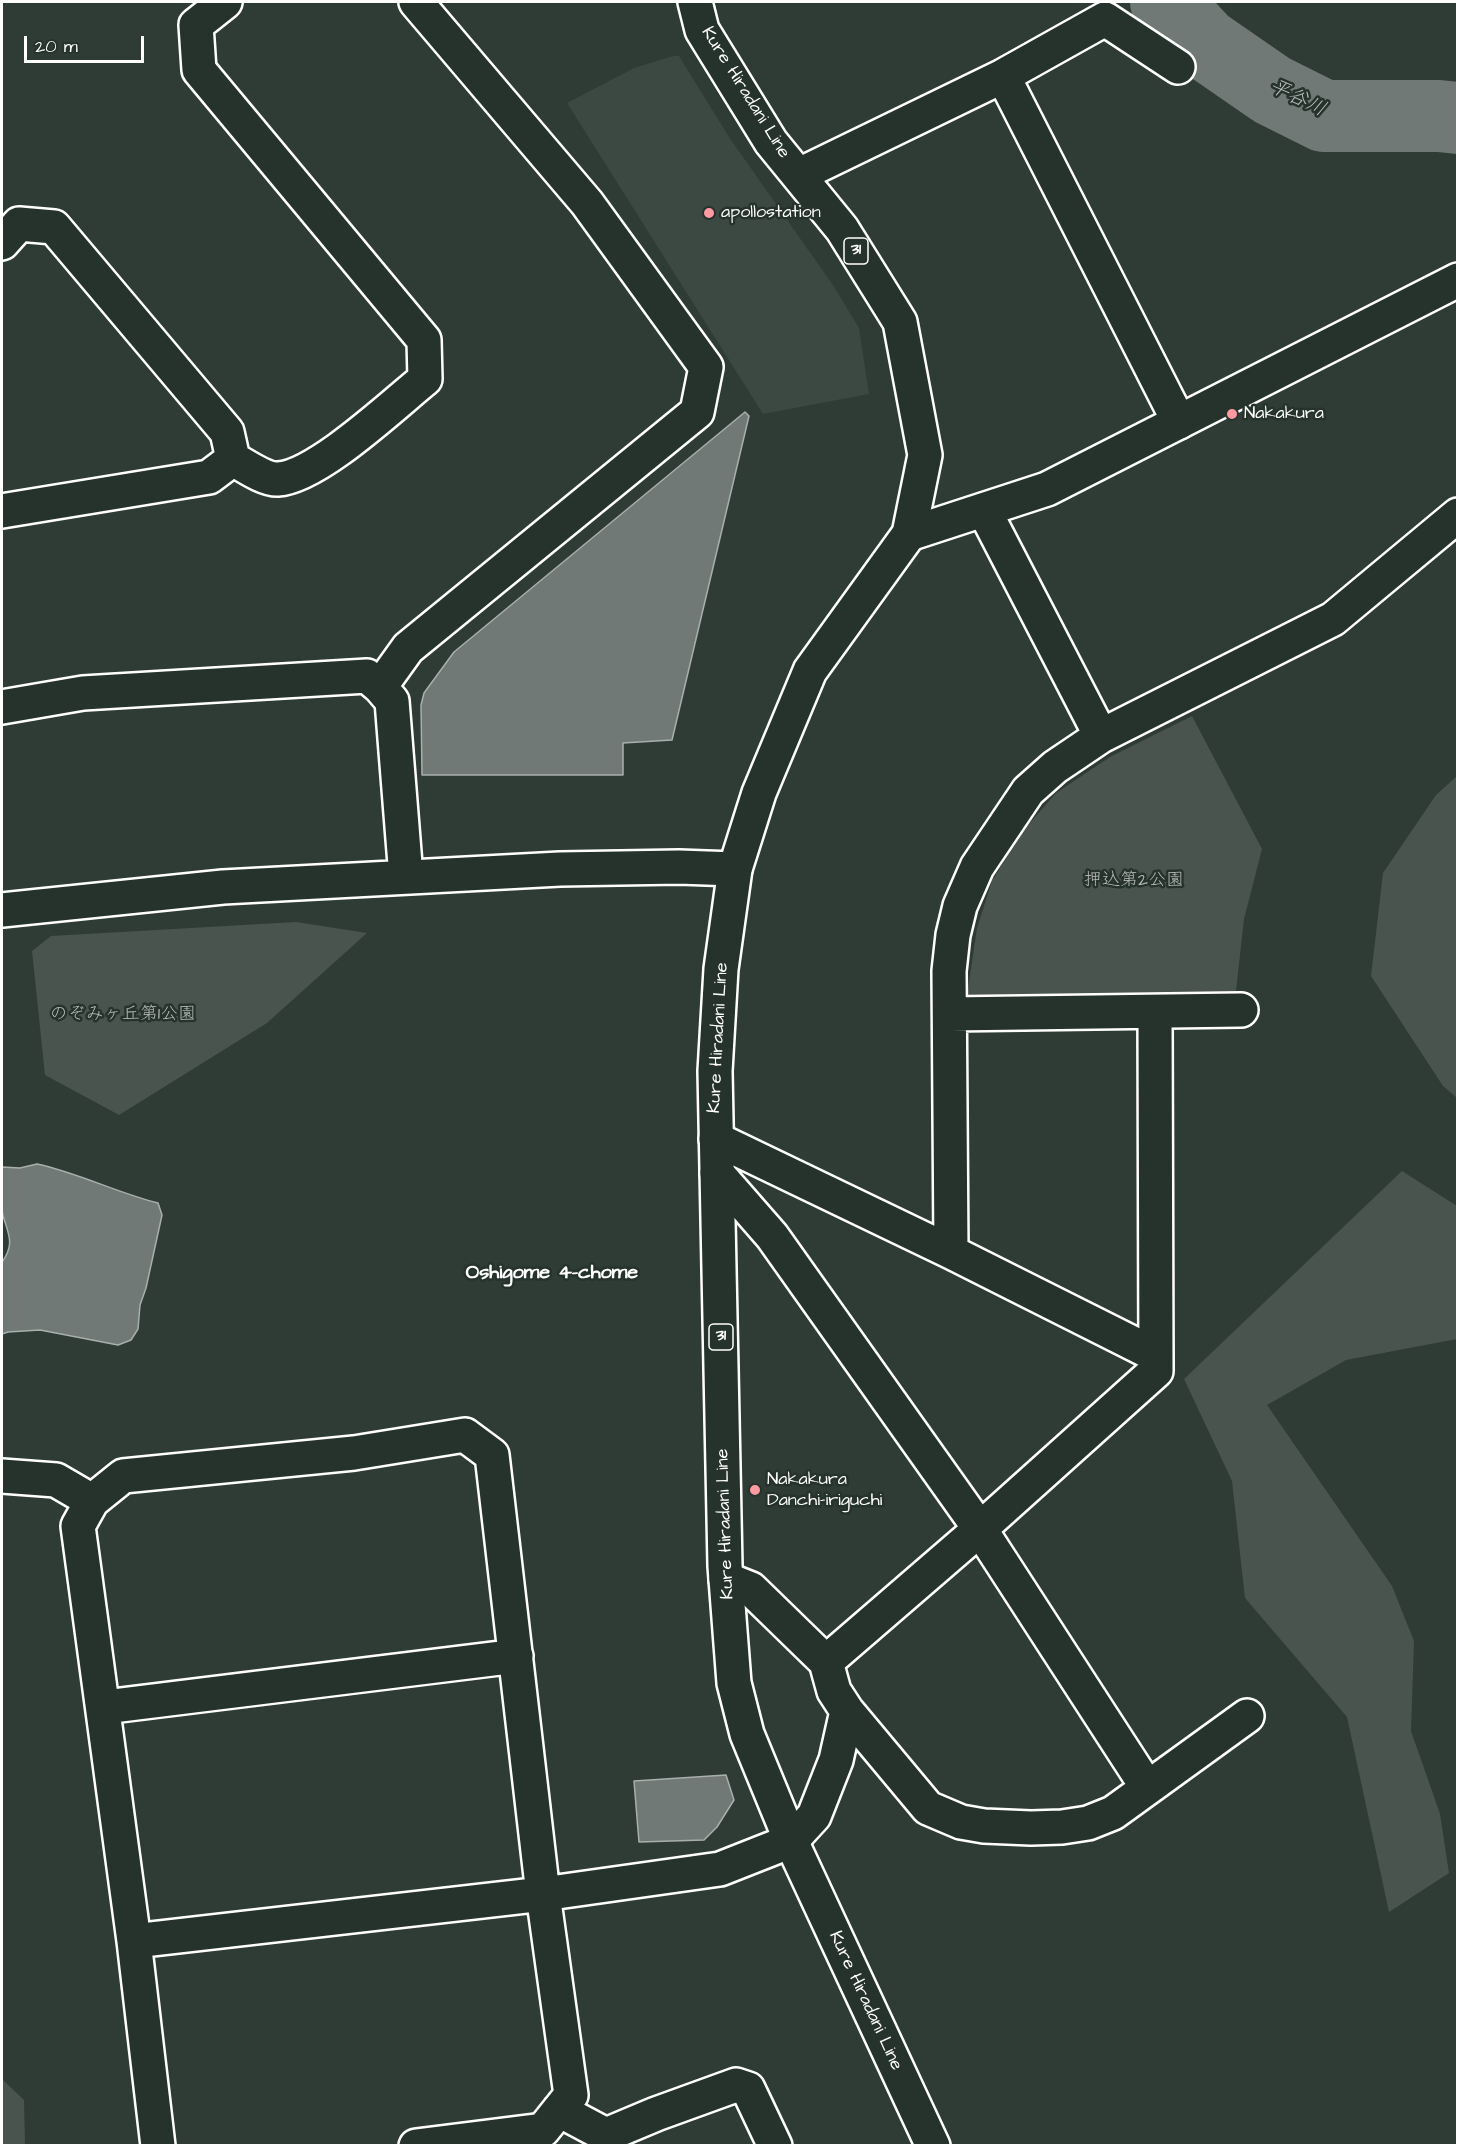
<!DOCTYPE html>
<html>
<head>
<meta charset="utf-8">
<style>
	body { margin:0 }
	#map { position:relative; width:1459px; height:2147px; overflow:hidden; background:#2f3b35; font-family:"Architects Daughter",sans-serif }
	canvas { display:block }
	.frame { position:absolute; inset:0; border:3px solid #fff; pointer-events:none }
	.scale { position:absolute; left:24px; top:36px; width:120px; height:27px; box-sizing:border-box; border:3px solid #fff; border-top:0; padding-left:8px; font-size:18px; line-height:21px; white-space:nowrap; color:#fff; -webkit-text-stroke:4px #26332d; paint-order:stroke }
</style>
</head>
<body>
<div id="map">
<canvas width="1459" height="2147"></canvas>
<div class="frame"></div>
<div class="scale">20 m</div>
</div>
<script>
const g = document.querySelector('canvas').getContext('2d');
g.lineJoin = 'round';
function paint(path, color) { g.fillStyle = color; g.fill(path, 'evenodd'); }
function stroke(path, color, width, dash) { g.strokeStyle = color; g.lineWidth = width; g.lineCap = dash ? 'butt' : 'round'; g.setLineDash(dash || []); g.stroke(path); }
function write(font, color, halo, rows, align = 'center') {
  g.font = font + ' "Architects Daughter","Klee One",sans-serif'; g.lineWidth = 5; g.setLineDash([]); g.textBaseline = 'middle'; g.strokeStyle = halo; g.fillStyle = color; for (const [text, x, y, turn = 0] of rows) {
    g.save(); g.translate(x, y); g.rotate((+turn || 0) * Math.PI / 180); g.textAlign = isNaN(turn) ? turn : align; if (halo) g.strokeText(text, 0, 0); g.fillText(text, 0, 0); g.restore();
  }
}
paint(new Path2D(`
	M 673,56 L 679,56 L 729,137 L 835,288 L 859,328 L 869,394 L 763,414 L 567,103 L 634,68 Z`), '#3c4842');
paint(new Path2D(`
	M 1192,716 L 1262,849 L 1244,919 L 1235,1000 L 966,1002 L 977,928 L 992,881 L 1022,832 L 1056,793 L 1110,757 Z
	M 1457,776 L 1457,1098 L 1443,1086 L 1371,976 L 1383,873 L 1436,795 Z
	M 296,922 L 367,933 L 267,1023 L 119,1115 L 45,1075 L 32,951 L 51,936 Z
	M 1402,1171 L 1457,1206 L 1457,1339 L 1346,1360 L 1267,1405 L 1392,1586 L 1414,1641 L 1411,1731 L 1440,1814 L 1449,1873 L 1389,1912 L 1347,1717 L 1245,1598 L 1232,1481 L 1184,1379 Z
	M 2,2079 L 24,2100 L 25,2145 L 2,2145 Z`), '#4a544f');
const water = new Path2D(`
	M 745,412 L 749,416 L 672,740 L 623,743 L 623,775 L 422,775 L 421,705 L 424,693 L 454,652 Z
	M 37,1164 C 79,1173 117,1193 158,1203 L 162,1215 L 146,1288 L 140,1305 L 138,1329 L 131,1340 L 118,1345 L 40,1330 L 8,1332 L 2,1334 L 2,1262 C 17,1242 6,1231 2,1211 C 0,1198 1,1181 2,1167 L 20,1168 Z
	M 726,1775 L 734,1800 L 717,1827 L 704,1840 L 639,1842 L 634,1781 Z`);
paint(water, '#707975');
stroke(water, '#a9afac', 1.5);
stroke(new Path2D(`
	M 1166,2 L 1204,43 L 1272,90 L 1324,116 L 1439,116 L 1458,118`), '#707975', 72);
const street = new Path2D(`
	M 225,2 L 196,25 L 199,70 L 424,340 L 425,379 C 394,404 317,477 278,479 C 265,480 244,465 233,459
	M 1003,76 L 1179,422
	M 799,175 L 1003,76 L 1105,19 L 1178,67
	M 2,243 L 19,224 L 54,227 L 227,432 L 233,459 L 209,477 L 2,511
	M 984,510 L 1101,736
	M 380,687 L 408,648 L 697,412 L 706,367 L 587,203 L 416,2
	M 2,707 L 83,693 L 367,676 L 380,687 L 392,701 L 406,877
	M 2,910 L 223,887 L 560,869 L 679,867 L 735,869
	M 950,1014 L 1241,1010
	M 716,1139 L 951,1252 L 1156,1355
	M 717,1173 L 772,1236 L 980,1529 L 1147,1787
	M 951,1252 L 949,971 L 953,935 L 960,906 L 977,867 L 1028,791 L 1055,767 L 1101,736 L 1333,619 L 1458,515
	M 2,1476 L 56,1480 L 92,1501
	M 726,1579 L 751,1589 L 826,1662 L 834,1691 L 847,1711 L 928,1808 L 961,1822 L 984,1826 L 1031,1828 L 1062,1827 L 1088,1823 L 1113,1813 L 1247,1716
	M 826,1662 L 980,1529 L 1156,1371 L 1155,1012
	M 104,1707 L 516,1656
	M 134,1941 L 543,1894 L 720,1869 L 791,1841 L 814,1816 L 836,1760 L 847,1711
	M 559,2110 L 606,2135 L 656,2114 L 736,2085 L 748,2089 L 775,2146
	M 158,2146 L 134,1941 L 78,1526 L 92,1501 L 123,1476 L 354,1453 L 465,1435 L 492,1455 L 543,1894 L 571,2095 L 543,2130 L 416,2146`);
const secondary = new Path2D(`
	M 909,534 L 1047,489 L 1458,280`);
const primary = new Path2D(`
	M 695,2 L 702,30 L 771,142 L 842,229 L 900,322 L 925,455 L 909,534 L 810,671 L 759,793 L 735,869 L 721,969 L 715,1071 L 725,1566 L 734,1683 L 747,1734 L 791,1841 L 933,2146`);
stroke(street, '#fff', 38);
stroke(secondary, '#fff', 38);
stroke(primary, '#fff', 38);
stroke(street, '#26332d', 33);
stroke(secondary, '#26332d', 33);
stroke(primary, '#26332d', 33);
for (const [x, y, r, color] of [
	[709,213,6,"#ff9aa2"],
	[1232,414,6,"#ff9aa2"],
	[755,1490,6,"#ff9aa2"]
]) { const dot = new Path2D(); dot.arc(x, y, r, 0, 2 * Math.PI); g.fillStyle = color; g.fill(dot); stroke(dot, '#26332d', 2); }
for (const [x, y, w] of [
	[856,251,24],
	[721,1337,24]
]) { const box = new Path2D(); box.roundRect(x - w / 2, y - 13, w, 26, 4.5); g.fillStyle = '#26332d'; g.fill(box); stroke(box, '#fff', 1.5); }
write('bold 16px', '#fff', null, [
	["31",856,251],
	["31",721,1337]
]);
write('18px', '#fff', '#26332d', [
	["Kure Hiradani Line",745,93,58],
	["Kure Hiradani Line",719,1038,-87],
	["Kure Hiradani Line",726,1524,-92],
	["Kure Hiradani Line",865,2001,65]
]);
write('18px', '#fff', '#26332d', [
	["apollostation",721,213],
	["Nakakura",1244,414],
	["Nakakura",767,1480],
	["Danchi-iriguchi",767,1501]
], 'left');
write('18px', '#b7bbb9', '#26332d', [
	["押込第2公園",1134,881],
	["のぞみヶ丘第1公園",123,1015]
]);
write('italic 20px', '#b8bcba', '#26332d', [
	["平谷川",1297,99,26]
]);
write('bold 20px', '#fff', '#26332d', [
	["Oshigome 4-chome",552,1274]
]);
</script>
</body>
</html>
